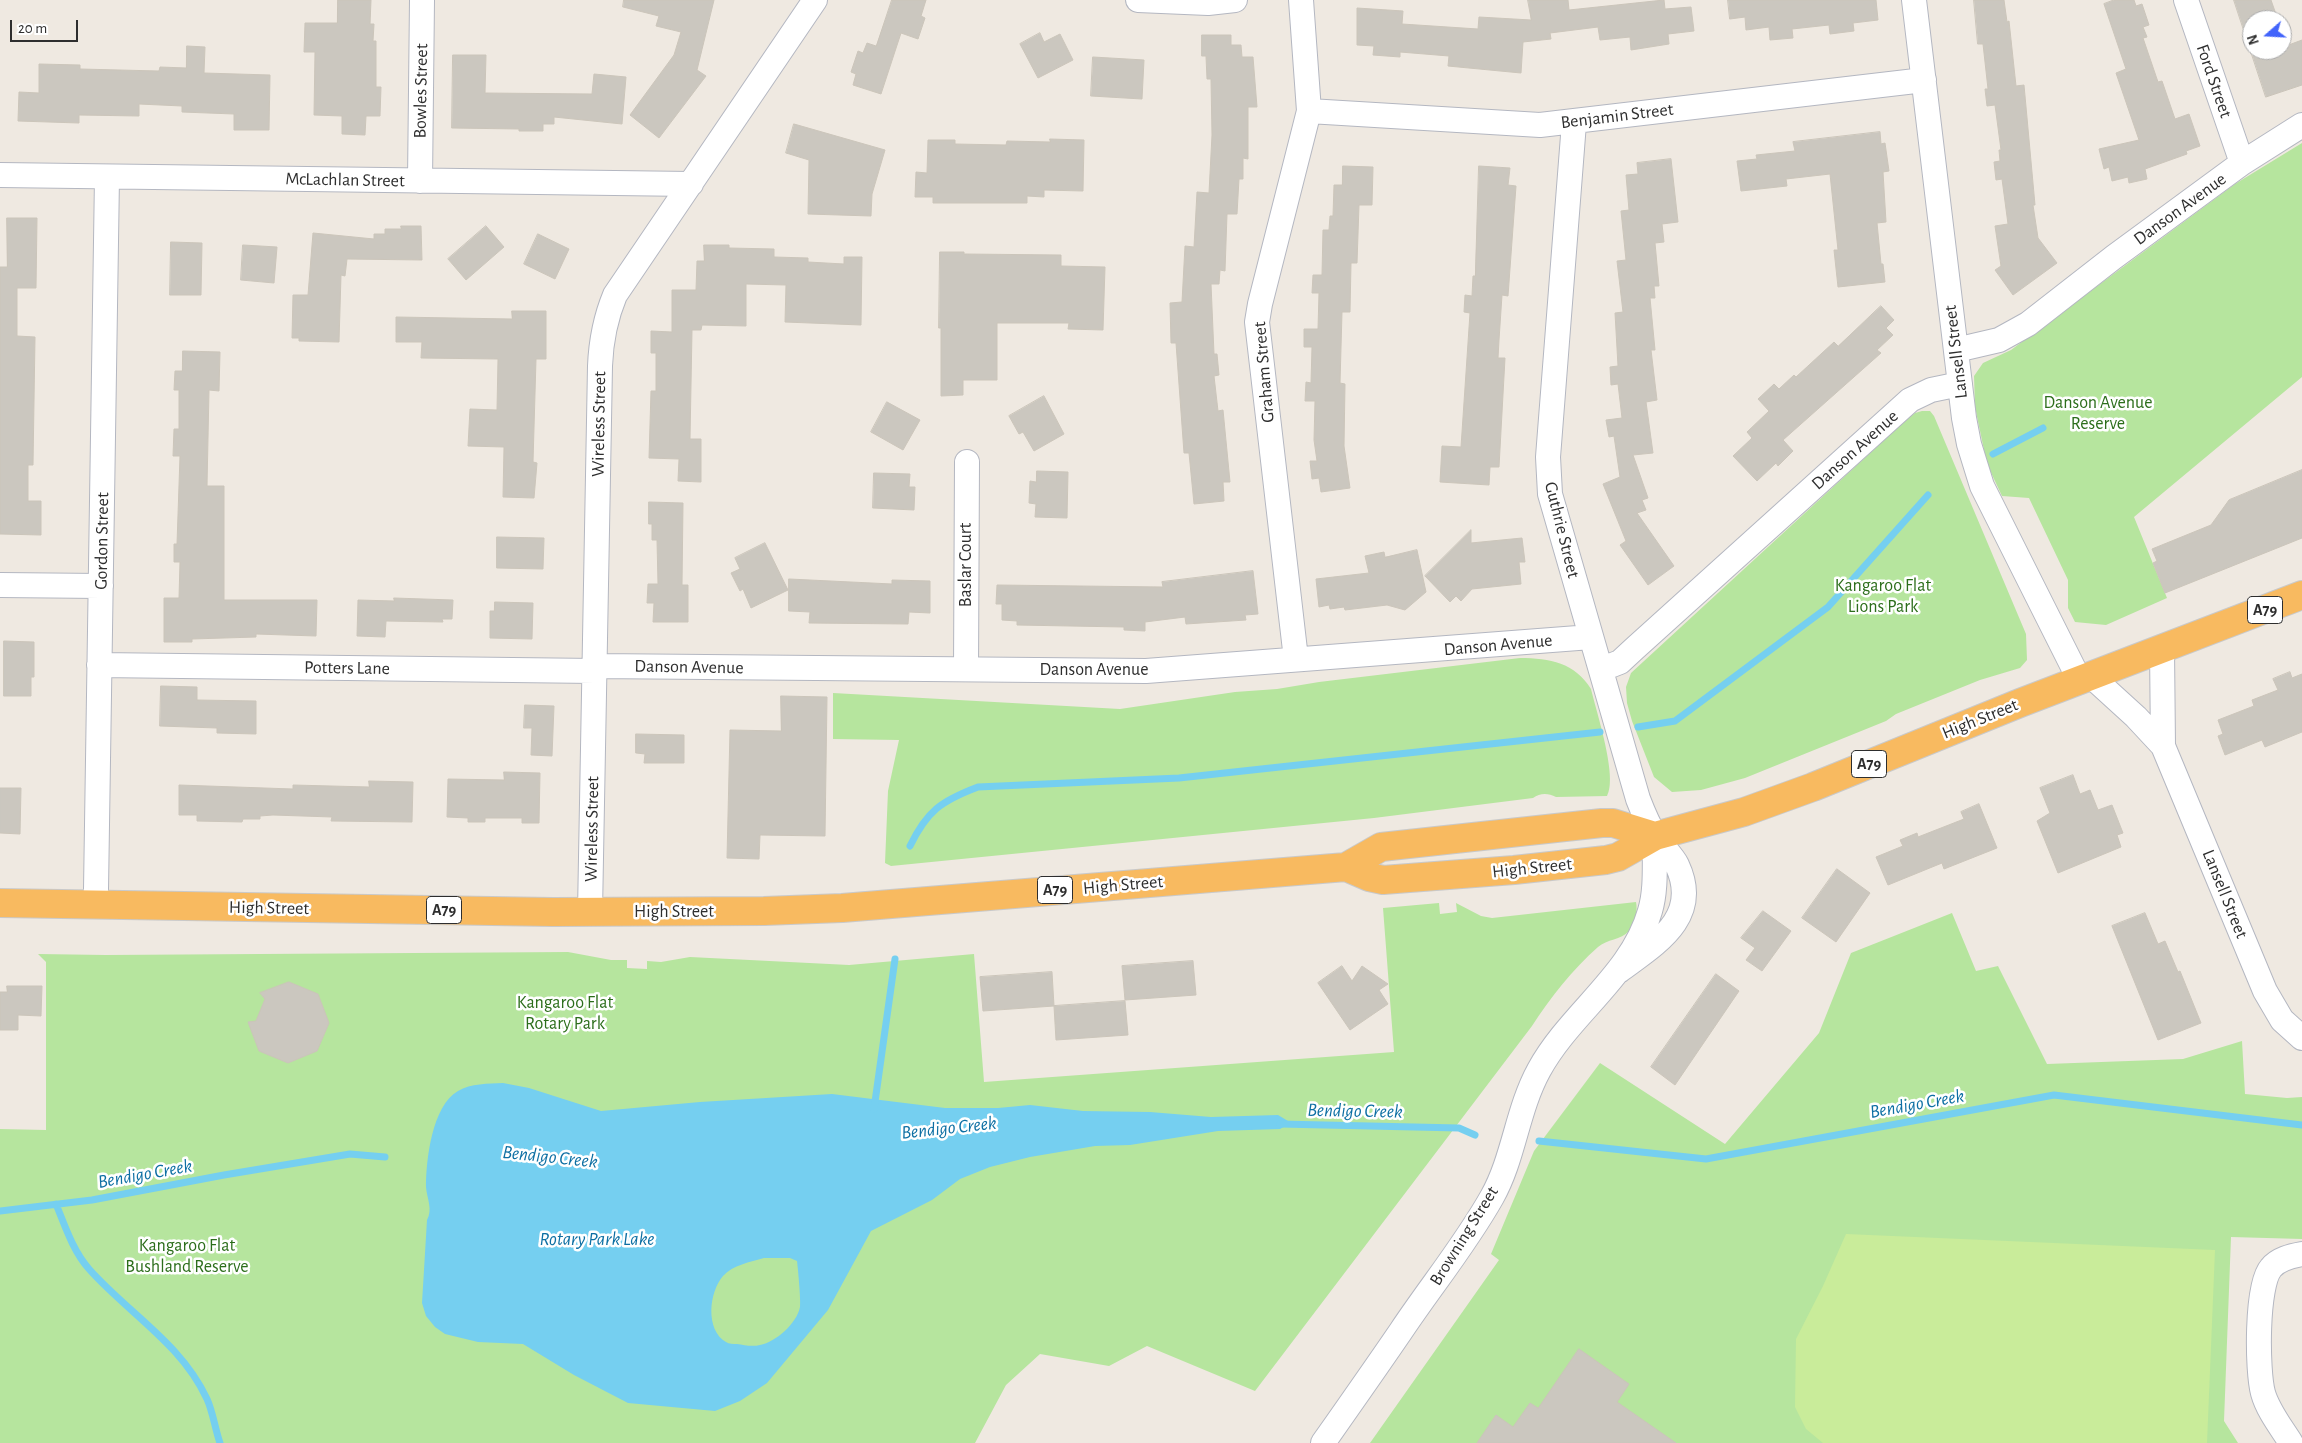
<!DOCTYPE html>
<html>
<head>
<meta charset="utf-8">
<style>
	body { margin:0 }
	#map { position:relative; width:2302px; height:1443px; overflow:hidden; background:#efe9e1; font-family:"Alegreya Sans",sans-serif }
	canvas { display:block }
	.north { position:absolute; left:2242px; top:10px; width:50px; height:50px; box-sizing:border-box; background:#fff; border:1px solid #ababab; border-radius:50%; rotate:251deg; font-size:14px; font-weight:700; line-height:20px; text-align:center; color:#2e2e2e }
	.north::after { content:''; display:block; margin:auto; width:18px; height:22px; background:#4264fb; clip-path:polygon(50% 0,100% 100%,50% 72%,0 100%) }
	.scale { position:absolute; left:10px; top:20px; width:68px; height:22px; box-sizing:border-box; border:2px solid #2e2e2e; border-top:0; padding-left:6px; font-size:15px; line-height:18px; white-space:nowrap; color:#2e2e2e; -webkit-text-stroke:4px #fff; paint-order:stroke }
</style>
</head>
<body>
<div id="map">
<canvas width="2302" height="1443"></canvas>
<div class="north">N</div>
<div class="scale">20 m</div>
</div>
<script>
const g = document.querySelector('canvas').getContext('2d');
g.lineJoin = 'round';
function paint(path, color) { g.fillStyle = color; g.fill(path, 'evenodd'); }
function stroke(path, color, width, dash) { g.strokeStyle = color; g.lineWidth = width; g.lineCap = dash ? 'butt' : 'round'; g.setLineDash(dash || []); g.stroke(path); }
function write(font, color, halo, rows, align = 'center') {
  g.font = font + ' "Alegreya Sans",sans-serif'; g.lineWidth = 5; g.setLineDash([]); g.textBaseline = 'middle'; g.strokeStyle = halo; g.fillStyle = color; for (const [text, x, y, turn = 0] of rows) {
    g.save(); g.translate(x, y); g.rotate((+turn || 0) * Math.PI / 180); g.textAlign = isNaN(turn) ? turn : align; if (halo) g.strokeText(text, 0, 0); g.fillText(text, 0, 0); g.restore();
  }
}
paint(new Path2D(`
	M 2302,143 L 2302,377 L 2134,517 L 2167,598 L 2106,625 L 2075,622 L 2068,608 L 2068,580 L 2029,498 L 2002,496 L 1987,464 L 1975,407 L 1974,376 L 1983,363 L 2011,350 L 2235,184 Z
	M 1922,411 L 1930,411 L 1934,416 L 2026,634 L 2027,660 L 2020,668 L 1980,680 L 1896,714 L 1886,721 L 1745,778 L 1701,790 L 1672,792 L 1654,777 L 1632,721 L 1627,703 L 1626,687 L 1631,673 L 1906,420 L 1915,413 Z
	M 1520,658 C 1550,658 1575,663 1591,689 C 1597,714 1618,777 1607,796 L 1556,797 C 1548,793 1540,793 1533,798 L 1374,818 L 891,866 L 885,863 L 888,791 L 899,740 L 833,739 L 833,693 L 1120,709 L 1235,692 L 1277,689 L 1319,682 Z
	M 1636,902 C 1638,911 1635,924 1629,931 C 1621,940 1607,939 1598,947 C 1573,969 1550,998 1532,1026 L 1255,1391 L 1147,1346 L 1109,1366 L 1040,1354 L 1006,1385 L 975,1443 L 0,1443 L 0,1129 L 46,1130 L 46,962 L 38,954 L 106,955 L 568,952 L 611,960 L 627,960 L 627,968 L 647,969 L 647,961 L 661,962 L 690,957 L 849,965 L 974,954 L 984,1082 L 1394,1052 L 1383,908 L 1439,903 L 1440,914 L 1457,912 L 1456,903 L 1481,916 L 1492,918 Z
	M 1952,913 L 1976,971 L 1998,966 L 2047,1064 L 2183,1059 L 2242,1041 L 2245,1094 L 2287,1098 L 2302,1097 L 2302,1239 L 2231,1237 L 2224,1421 L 2238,1443 L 1370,1443 L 1499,1260 L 1491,1254 L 1534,1151 L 1600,1063 L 1725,1144 L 1819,1033 L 1851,953 Z`), '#b6e59e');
paint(new Path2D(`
	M 1846,1234 L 2215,1250 L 2207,1443 L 1823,1443 L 1806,1429 L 1795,1407 L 1796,1339 L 1823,1286 Z`), '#c9ec9a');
paint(new Path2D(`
	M 503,1083 L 529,1088 L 601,1111 L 700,1102 L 832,1094 L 945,1108 L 998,1108 L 1030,1105 L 1083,1111 L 1150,1112 L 1211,1117 L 1278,1115 L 1288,1121 L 1289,1124 L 1280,1129 L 1218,1131 L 1130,1145 L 1095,1146 L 1030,1157 L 990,1167 L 960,1179 L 932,1200 L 871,1231 L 828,1310 L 767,1383 L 740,1401 L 715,1411 L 628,1403 L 574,1375 L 523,1344 L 478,1342 L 445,1334 L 435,1327 L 426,1316 L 422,1303 L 427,1220 C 433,1209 427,1199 426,1187 C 426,1160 432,1106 458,1091 C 471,1083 488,1084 503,1083 ZM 764,1258 L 790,1258 L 797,1261 C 798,1269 801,1300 800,1307 C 797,1323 776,1342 760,1345 C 752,1347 744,1345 737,1344 C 733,1344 729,1344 726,1342 C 705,1330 709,1292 723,1276 C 733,1265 750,1262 764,1258 Z`), '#75cff0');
stroke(new Path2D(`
	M 1993,454 L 2043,428
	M 1638,727 L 1675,721 L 1828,607 L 1928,495
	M 910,846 C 927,811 941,801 978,787 L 1179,778 L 1600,732
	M 874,1109 L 895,959
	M 1280,1124 L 1459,1128 L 1475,1135
	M 1539,1141 L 1706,1159 L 2054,1095 L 2302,1125
	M 56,1204 C 65,1226 73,1251 89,1269 C 128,1313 181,1343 207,1399 C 213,1412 215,1429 220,1443
	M 0,1211 L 92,1200 L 224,1175 L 350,1154 L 385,1157`), '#75cff0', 7);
const building = new Path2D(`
	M 338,0 L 371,0 L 370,24 L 374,24 L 373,41 L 376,41 L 376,87 L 381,87 L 380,116 L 366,116 L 365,135 L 342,134 L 342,116 L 314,115 L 315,52 L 304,52 L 305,23 L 337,23 Z
	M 624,0 L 714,0 L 697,70 L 706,76 L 659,138 L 630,115 L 674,55 L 681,32 L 656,26 L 659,16 L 623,7 Z
	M 892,0 L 926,0 L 921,16 L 925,18 L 918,39 L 901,33 L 881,94 L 853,85 L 856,74 L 851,72 L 858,51 L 863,53 L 867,43 L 876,46 Z
	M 1528,0 L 1568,0 L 1569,10 L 1664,0 L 1665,9 L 1691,7 L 1694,31 L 1668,34 L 1669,44 L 1631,50 L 1630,37 L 1600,40 L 1598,27 L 1550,33 L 1551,39 L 1523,42 L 1521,73 L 1448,66 L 1449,56 L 1400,52 L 1400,57 L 1373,55 L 1374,46 L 1357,45 L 1357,8 L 1403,11 L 1402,24 L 1478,29 L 1479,17 L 1531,20 Z
	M 1728,0 L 1876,0 L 1878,20 L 1853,23 L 1854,31 L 1830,34 L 1829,25 L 1792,29 L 1793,38 L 1770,40 L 1769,27 L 1746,30 L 1745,17 L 1730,19 Z
	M 1974,0 L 2004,0 L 2007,22 L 2009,21 L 2016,86 L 2024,85 L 2035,205 L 2033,205 L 2038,238 L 2057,263 L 2013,295 L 1995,270 L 2001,266 L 1995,226 L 2008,224 L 2002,179 L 1996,180 L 1994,162 L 2000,161 L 1999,150 L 2001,150 L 1995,105 L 1987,106 L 1985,89 L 1988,89 L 1983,44 L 1978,44 Z
	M 2114,0 L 2134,0 L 2136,6 L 2142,4 L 2149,25 L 2143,27 L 2147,37 L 2143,38 L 2158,82 L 2162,81 L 2175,119 L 2189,114 L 2200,146 L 2186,151 L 2187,154 L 2145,169 L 2147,179 L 2129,183 L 2128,177 L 2112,181 L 2109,167 L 2104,169 L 2099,149 L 2139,140 L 2116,73 L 2126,69 L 2104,4 Z
	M 2234,0 L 2271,0 L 2278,20 L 2252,20 L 2252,50 L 2282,50 L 2282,33 L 2286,46 L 2302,40 L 2302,85 L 2266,97 Z
	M 1040,33 L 1044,42 L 1060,34 L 1073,60 L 1038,78 L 1020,44 Z
	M 1202,35 L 1231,35 L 1231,45 L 1241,45 L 1242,57 L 1253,57 L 1257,107 L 1248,107 L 1248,159 L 1243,158 L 1243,179 L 1239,179 L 1237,214 L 1227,214 L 1225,271 L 1220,270 L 1219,284 L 1211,284 L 1214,354 L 1217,354 L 1219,375 L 1214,376 L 1218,411 L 1223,410 L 1230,482 L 1223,482 L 1224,501 L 1194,504 L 1189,453 L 1184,453 L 1176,343 L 1171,343 L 1170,303 L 1182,302 L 1185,246 L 1194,247 L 1197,192 L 1209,193 L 1212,135 L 1211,79 L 1207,79 L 1206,56 L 1202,56 Z
	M 187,46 L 205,47 L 204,73 L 270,75 L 269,130 L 234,130 L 234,114 L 182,112 L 182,106 L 139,104 L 139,116 L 79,115 L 79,123 L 18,121 L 19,92 L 39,93 L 39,64 L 80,65 L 80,69 L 159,71 L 160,67 L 186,68 Z
	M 453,55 L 486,55 L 485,93 L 592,94 L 594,74 L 626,77 L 622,124 L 554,117 L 554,124 L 543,124 L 543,131 L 519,131 L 519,129 L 452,128 Z
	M 1093,57 L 1144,60 L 1142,99 L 1091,96 Z
	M 794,124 L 885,150 L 872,194 L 871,216 L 808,214 L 809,160 L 786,153 Z
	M 1880,132 L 1881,144 L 1885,143 L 1889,171 L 1883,172 L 1886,222 L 1877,223 L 1881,264 L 1883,264 L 1885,282 L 1838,287 L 1834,250 L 1838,250 L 1830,174 L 1786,179 L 1787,186 L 1741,191 L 1737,161 L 1757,159 L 1756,155 L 1795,151 L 1793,142 Z
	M 1050,139 L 1084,140 L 1083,191 L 1044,190 L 1044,197 L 1027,196 L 1027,203 L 933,203 L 933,197 L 915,197 L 916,172 L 927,173 L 928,140 L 955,140 L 955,144 L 1006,145 L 1007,141 L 1050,142 Z
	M 1671,159 L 1678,222 L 1662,224 L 1664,242 L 1655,243 L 1659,286 L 1654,286 L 1655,298 L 1650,298 L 1655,350 L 1651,350 L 1657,400 L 1646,402 L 1653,453 L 1633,455 L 1648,498 L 1642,500 L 1646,510 L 1637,513 L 1674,566 L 1648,585 L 1620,545 L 1626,541 L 1603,484 L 1620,477 L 1614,436 L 1609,437 L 1606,420 L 1622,418 L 1618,384 L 1611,385 L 1610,367 L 1618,366 L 1615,313 L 1623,312 L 1617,261 L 1626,260 L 1621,211 L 1629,210 L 1626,175 L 1638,174 L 1637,163 Z
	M 1343,166 L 1373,167 L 1372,205 L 1359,205 L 1357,263 L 1351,263 L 1350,312 L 1342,312 L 1340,383 L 1345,384 L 1344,446 L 1350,488 L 1321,492 L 1319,478 L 1312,479 L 1310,461 L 1317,461 L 1314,440 L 1315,401 L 1305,401 L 1306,382 L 1311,383 L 1312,347 L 1304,347 L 1304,329 L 1318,329 L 1319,293 L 1312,293 L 1313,275 L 1322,275 L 1323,230 L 1329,230 L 1330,216 L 1333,216 L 1334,185 L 1342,185 Z
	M 1479,166 L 1510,168 L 1508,185 L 1516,186 L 1508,296 L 1502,295 L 1499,340 L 1498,358 L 1505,358 L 1499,467 L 1490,467 L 1489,485 L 1440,482 L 1442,446 L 1461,447 L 1470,313 L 1464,312 L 1465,295 L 1472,296 L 1473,276 L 1475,276 Z
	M 7,218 L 37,218 L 36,288 L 17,288 L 17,336 L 35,337 L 33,465 L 28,465 L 28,501 L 41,501 L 41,535 L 0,534 L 0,267 L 7,267 Z
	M 401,226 L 421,226 L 422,260 L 347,259 L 345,276 L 341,275 L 339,342 L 299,341 L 299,338 L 292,338 L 293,295 L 308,295 L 313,233 L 374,239 L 374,234 L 385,234 L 385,229 L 401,229 Z
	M 486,226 L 504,247 L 466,280 L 448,259 Z
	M 538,234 L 569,249 L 555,279 L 524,264 Z
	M 171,242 L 202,243 L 201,295 L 170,295 Z
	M 243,245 L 277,247 L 274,283 L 241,280 Z
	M 704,245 L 729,245 L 729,248 L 774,249 L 774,257 L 808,258 L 808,262 L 844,264 L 844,257 L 862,257 L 861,325 L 785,322 L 786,285 L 746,284 L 746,326 L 702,325 L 701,330 L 692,330 L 690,439 L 701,439 L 701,482 L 678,481 L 679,459 L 649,458 L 651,391 L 656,391 L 656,353 L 651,353 L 651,331 L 672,332 L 672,290 L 696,290 L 697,261 L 704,261 Z
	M 940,252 L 964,252 L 964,254 L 1061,255 L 1061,266 L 1105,267 L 1103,330 L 1068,329 L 1069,323 L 997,323 L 997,380 L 963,380 L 963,395 L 941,396 L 941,328 L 939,328 Z
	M 1881,306 L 1894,320 L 1886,328 L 1893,335 L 1877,350 L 1881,353 L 1783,440 L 1793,451 L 1778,466 L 1776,463 L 1757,481 L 1733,456 L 1752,438 L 1747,432 L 1769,411 L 1758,399 L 1774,384 L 1779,389 L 1794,375 L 1796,377 L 1834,342 L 1838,346 Z
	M 512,311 L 546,311 L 546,359 L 536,359 L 533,462 L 537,463 L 534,498 L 503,497 L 504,447 L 468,446 L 470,409 L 497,410 L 498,359 L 421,358 L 422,342 L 396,342 L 396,317 L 512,319 Z
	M 183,351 L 220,352 L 219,391 L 209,390 L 207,486 L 224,486 L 224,600 L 317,600 L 316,636 L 256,634 L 256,637 L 192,639 L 192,642 L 164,642 L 164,598 L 179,598 L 180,562 L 174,562 L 174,544 L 177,544 L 180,456 L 173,456 L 174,429 L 179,429 L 179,390 L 174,390 L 175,371 L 182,371 Z
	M 1044,396 L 1064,434 L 1034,451 L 1023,432 L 1019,434 L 1009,416 Z
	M 887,402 L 920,420 L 903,450 L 871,432 Z
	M 2302,470 L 2302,538 L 2165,593 L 2153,563 L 2157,561 L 2152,549 L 2211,525 L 2229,500 Z
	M 1037,471 L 1068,472 L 1067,518 L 1035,517 L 1036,504 L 1029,503 L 1030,481 L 1036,482 Z
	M 874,473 L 910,474 L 909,487 L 915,487 L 914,510 L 873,508 Z
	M 649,502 L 683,503 L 682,585 L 688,585 L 688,622 L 653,622 L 654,603 L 647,603 L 648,584 L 658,584 L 657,540 L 652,540 L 652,524 L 649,524 Z
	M 1471,530 L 1471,543 L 1522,538 L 1525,562 L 1519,562 L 1521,584 L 1472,589 L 1461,601 L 1456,596 L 1450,602 L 1425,576 Z
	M 497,537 L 544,538 L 543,569 L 497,568 Z
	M 765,543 L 788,590 L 751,608 L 743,589 L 740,591 L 731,573 L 740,569 L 735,558 Z
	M 1417,550 L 1426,592 L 1405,610 L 1387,605 L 1345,610 L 1344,607 L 1330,609 L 1329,605 L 1319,607 L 1316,579 L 1369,573 L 1365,556 L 1384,552 L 1385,557 Z
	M 1253,571 L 1258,614 L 1245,615 L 1246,620 L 1186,624 L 1185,617 L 1145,622 L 1145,631 L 1124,630 L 1124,627 L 1017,625 L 1017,621 L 1002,620 L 1002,604 L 996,604 L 997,585 L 1163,587 L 1162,582 Z
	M 789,579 L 892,584 L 892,580 L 930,581 L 930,613 L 909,612 L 908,624 L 809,623 L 810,612 L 789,611 Z
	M 394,598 L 453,600 L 452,619 L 442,619 L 443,622 L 386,621 L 385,637 L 357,636 L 358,600 L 394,601 Z
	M 495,602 L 533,603 L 532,639 L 490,638 L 490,611 L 494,611 Z
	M 4,641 L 34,642 L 34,677 L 31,677 L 31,696 L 4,696 Z
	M 2290,672 L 2292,678 L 2302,674 L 2302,732 L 2265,747 L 2262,740 L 2225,755 L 2218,736 L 2223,734 L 2218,720 L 2254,706 L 2252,700 L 2278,690 L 2273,679 Z
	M 161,686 L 197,687 L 197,700 L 256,701 L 256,734 L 217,733 L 217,728 L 160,726 Z
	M 781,696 L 827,697 L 825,836 L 760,835 L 759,859 L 727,858 L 730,730 L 781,731 Z
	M 525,705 L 554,706 L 552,756 L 531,755 L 532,728 L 524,728 Z
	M 636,734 L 684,735 L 684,763 L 644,763 L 645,754 L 636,753 Z
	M 504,772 L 540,773 L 539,823 L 522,823 L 522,818 L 485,818 L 485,822 L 468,822 L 468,818 L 447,817 L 448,779 L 504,780 Z
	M 2073,775 L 2080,794 L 2090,790 L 2098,810 L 2112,805 L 2123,833 L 2117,835 L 2121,847 L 2058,873 L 2037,821 L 2050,813 L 2040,788 Z
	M 369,781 L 413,782 L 412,822 L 331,821 L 332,817 L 273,815 L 260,816 L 260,819 L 243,819 L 242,822 L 197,821 L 197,815 L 179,815 L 179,785 L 293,789 L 293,785 L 369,787 Z
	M 0,788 L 21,788 L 20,834 L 0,833 Z
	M 1979,804 L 1997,848 L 1944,869 L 1942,863 L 1888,885 L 1876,857 L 1903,846 L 1900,840 L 1917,833 L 1918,837 L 1964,819 L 1961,812 Z
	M 1837,869 L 1870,893 L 1836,942 L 1802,918 Z
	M 1763,911 L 1791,931 L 1762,971 L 1746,960 L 1755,948 L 1741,938 Z
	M 2145,913 L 2158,944 L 2165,941 L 2178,972 L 2180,971 L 2201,1023 L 2158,1040 L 2112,926 Z
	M 1193,961 L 1196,995 L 1125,1000 L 1122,966 Z
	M 1342,966 L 1352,981 L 1362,966 L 1388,984 L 1379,990 L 1388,1004 L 1350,1030 L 1318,983 Z
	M 1052,972 L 1054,1006 L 983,1011 L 980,977 Z
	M 1716,974 L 1739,991 L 1675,1085 L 1651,1067 Z
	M 289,982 L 318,994 L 329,1023 L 317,1051 L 288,1063 L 259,1051 L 248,1022 L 256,1021 L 265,999 L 260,993 Z
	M 7,986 L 42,986 L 41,1016 L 18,1015 L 18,1030 L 0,1030 L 0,992 L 7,992 Z
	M 1125,1001 L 1128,1035 L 1056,1040 L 1054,1006 Z
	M 1579,1349 L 1629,1384 L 1617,1402 L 1676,1443 L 1477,1443 L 1496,1415 L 1513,1427 L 1530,1403 L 1538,1408 Z`);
paint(building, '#cbc7bf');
stroke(building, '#cbc5ba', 1);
const minor = new Path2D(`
	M 1138,0 L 1208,3 L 1235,0
	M 1914,0 L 1964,418 L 1969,444 L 1982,486 L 2080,681
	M 2186,0 L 2242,163
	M 1309,111 L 1540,125 L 1924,80
	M 1574,123 L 1548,457 L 1550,494 L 1638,799 C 1643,812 1648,825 1656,837 C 1662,847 1672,855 1677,865 C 1702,918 1655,944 1619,971
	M 0,175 L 691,184
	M 420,181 L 422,0
	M 1956,350 L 1999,340 L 2028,324 L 2114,257 L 2242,163 L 2302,125
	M 0,585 L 101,586
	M 2162,649 L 2163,746
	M 1296,659 L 1257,322 L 1260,304 L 1309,111 L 1301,0
	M 99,665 L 595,671
	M 596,666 L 1146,671 L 1591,637
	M 966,669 L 967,462
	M 1602,669 L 1620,662 L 1634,649 L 1910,400 L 1931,390 L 1960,384
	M 2091,676 L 2136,717 L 2163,746 L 2265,991 L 2282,1020 L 2302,1038
	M 94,905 L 96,889 L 107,177
	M 590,912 L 600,366 C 601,341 605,319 615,295 L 815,0
	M 1323,1443 C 1349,1406 1375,1369 1401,1331 C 1431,1286 1465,1245 1492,1197 C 1514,1158 1517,1110 1539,1070 C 1570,1013 1632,975 1650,911 C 1657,888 1654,860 1655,836
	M 2291,1443 C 2281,1427 2268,1411 2263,1393 C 2257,1371 2256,1285 2271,1268 C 2278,1259 2291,1256 2302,1254`);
const trunk = new Path2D(`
	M 1346,867 L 1369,877 L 1383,880 L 1514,870 L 1606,860 L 1618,857 L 1655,836 L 1744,812 L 1813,787 L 2020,703 L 2302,595
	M 0,903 L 553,912 L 764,911 L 842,908 L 1346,867 L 1381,847 L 1602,823 L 1613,823 L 1655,836`);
stroke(minor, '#b4b7c1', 26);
stroke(trunk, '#c9c9c9', 30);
stroke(minor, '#fff', 24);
stroke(trunk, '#f8ba60', 28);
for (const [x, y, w] of [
	[2265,610,35],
	[1869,764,35],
	[1055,890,35],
	[444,910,35]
]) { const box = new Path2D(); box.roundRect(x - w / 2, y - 13.5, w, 27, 4); g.fillStyle = '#fff'; g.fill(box); stroke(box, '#2e2e2e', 1); }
write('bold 16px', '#2e2e2e', null, [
	["A79",2265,610],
	["A79",1869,764],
	["A79",1055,890],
	["A79",444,910]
]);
write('18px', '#2e2e2e', '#fff', [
	["Ford Street",2214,81,71],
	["Bowles Street",421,91,-89],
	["Benjamin Street",1617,116,-7],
	["McLachlan Street",345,180,1],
	["Danson Avenue",2180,209,-36],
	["Lansell Street",1956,352,-97],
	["Graham Street",1264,372,-95],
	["Wireless Street",599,424,-89],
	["Danson Avenue",1855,450,-42],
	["Guthrie Street",1562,530,76],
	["Gordon Street",102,541,-89],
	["Baslar Court",966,565,-90],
	["Danson Avenue",1498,645,-5],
	["Danson Avenue",689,667,1],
	["Potters Lane",347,668,1],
	["Danson Avenue",1094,670],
	["High Street",1980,719,-22],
	["Wireless Street",592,829,-89],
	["High Street",1532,868,-6],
	["High Street",1123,885,-5],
	["Lansell Street",2225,894,68],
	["High Street",269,908,1],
	["High Street",674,912],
	["Browning Street",1464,1236,-58]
]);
write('18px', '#2c6e1b', '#fff', [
	["Danson Avenue",2098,403],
	["Reserve",2098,424],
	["Kangaroo Flat",1883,586],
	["Lions Park",1883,607],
	["Kangaroo Flat",565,1003],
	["Rotary Park",565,1024],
	["Kangaroo Flat",187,1246],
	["Bushland Reserve",187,1267]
]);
write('italic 19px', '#0d6fa3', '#fff', [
	["Bendigo Creek",1917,1104,-10],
	["Bendigo Creek",1355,1111,1],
	["Bendigo Creek",949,1128,-6],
	["Bendigo Creek",550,1157,6],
	["Bendigo Creek",145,1174,-10],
	["Rotary Park Lake",597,1239]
]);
</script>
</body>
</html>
